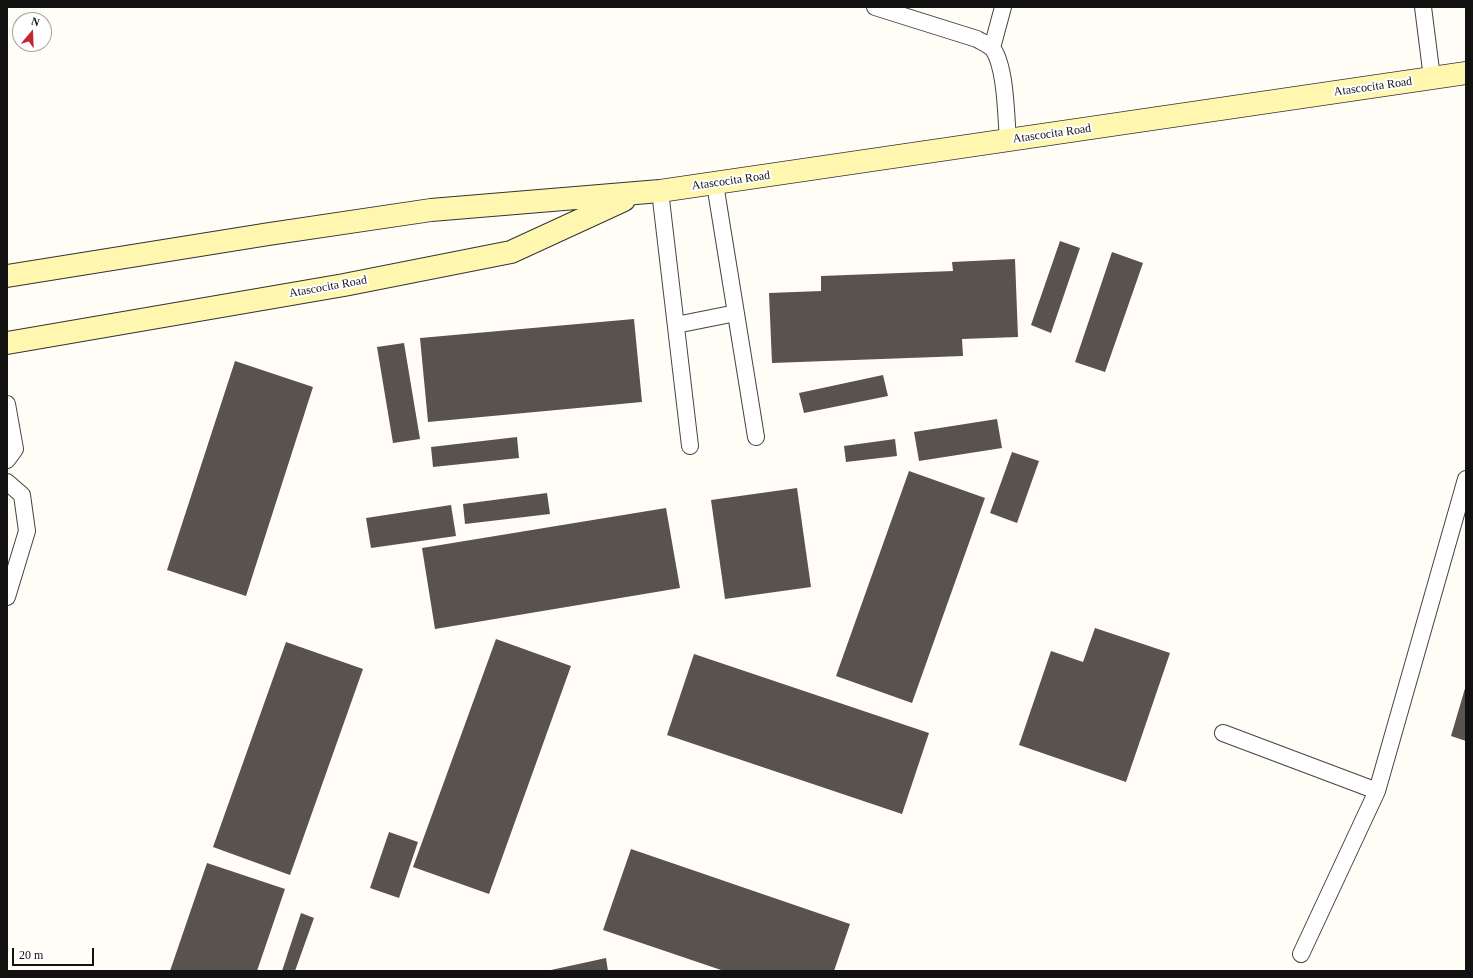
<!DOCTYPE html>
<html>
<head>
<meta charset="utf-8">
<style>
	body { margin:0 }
	#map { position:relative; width:1473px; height:978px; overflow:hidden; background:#fffdf5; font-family:"Times New Roman",serif }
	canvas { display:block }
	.frame { position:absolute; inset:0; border:8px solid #111; pointer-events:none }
	.north { position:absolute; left:12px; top:12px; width:40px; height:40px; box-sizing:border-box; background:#fff; border:1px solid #a0a0a0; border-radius:50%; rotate:19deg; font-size:11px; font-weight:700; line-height:16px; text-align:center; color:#111 }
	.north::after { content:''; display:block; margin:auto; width:14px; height:18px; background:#c4262e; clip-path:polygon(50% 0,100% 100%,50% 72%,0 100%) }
	.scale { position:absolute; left:12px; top:948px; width:82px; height:18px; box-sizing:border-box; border:2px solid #111; border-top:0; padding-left:5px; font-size:12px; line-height:14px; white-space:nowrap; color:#111; -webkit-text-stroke:3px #fff; paint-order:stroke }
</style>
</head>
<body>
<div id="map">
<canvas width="1473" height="978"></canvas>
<div class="frame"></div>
<div class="north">N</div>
<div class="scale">20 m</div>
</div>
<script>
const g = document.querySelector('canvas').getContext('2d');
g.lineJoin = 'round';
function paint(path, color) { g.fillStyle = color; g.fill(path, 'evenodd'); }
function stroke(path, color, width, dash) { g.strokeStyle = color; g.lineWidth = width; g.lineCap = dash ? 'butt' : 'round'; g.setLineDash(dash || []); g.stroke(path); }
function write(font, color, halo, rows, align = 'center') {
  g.font = font + ' "Times New Roman",serif'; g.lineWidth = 4; g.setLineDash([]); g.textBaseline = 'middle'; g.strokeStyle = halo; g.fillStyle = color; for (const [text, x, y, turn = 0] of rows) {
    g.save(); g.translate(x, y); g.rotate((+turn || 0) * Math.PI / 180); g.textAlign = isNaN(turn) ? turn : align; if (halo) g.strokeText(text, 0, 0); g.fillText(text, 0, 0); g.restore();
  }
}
paint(new Path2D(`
	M 1060,241 L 1080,248 L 1051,333 L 1031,325 Z
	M 1112,252 L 1143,263 L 1105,372 L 1075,362 Z
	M 1015,259 L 1018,337 L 962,339 L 963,356 L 772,363 L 769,293 L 821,291 L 821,276 L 953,271 L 952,262 Z
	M 634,319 L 642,402 L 428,422 L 420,338 Z
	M 404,343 L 420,439 L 393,443 L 377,347 Z
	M 235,361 L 313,387 L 246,596 L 167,570 Z
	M 883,375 L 888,396 L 804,413 L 799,393 Z
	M 997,419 L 1002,448 L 919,461 L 914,432 Z
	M 517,437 L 519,458 L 433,467 L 431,447 Z
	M 895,439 L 897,456 L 846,462 L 844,446 Z
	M 1012,452 L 1039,461 L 1017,523 L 990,513 Z
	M 909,471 L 985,498 L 912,703 L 836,676 Z
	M 797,488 L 811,587 L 725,599 L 711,500 Z
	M 547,493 L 550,514 L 465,524 L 463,504 Z
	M 451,505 L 456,536 L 371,548 L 366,518 Z
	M 666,508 L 680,588 L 435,629 L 422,548 Z
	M 1095,628 L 1170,653 L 1126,782 L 1019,745 L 1051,651 L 1083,662 Z
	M 496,639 L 571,666 L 489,894 L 413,867 Z
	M 286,642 L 363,669 L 290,875 L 213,847 Z
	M 694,654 L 929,733 L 902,814 L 667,735 Z
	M 1466,685 L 1466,741 L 1451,736 Z
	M 389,832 L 418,842 L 399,898 L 370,888 Z
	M 631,849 L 850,924 L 834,971 L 724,971 L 603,930 Z
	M 207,863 L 285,889 L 257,971 L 170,971 Z
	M 301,913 L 314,918 L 295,971 L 282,971 Z
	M 606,958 L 608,971 L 551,971 L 551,970 Z`), '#5a524d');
const lane = new Path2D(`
	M 875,7 L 977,39 C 982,42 989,45 993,49 C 1006,68 1006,117 1008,140
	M 1423,7 L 1432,78
	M 992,48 L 1003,7
	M 715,184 L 756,437
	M 660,191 L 690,446
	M 676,325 L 736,313
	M 7,404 L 15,449 L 7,460
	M 7,482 L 22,495 L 27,531 L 7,597
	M 1223,733 L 1377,791
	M 1301,954 L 1377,791 L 1466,479`);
const secondary = new Path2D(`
	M 7,276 L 269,234 L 431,210 L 660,191 L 1466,73
	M 7,343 L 344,285 L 511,252 L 624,200`);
stroke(lane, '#444', 18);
stroke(secondary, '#333', 24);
stroke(lane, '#fff', 16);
stroke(secondary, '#fff6b0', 22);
write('12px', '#111', '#fff', [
	["Atascocita Road",1373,87,-8],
	["Atascocita Road",1052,134,-8],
	["Atascocita Road",731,181,-8],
	["Atascocita Road",328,287,-10]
]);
</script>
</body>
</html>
